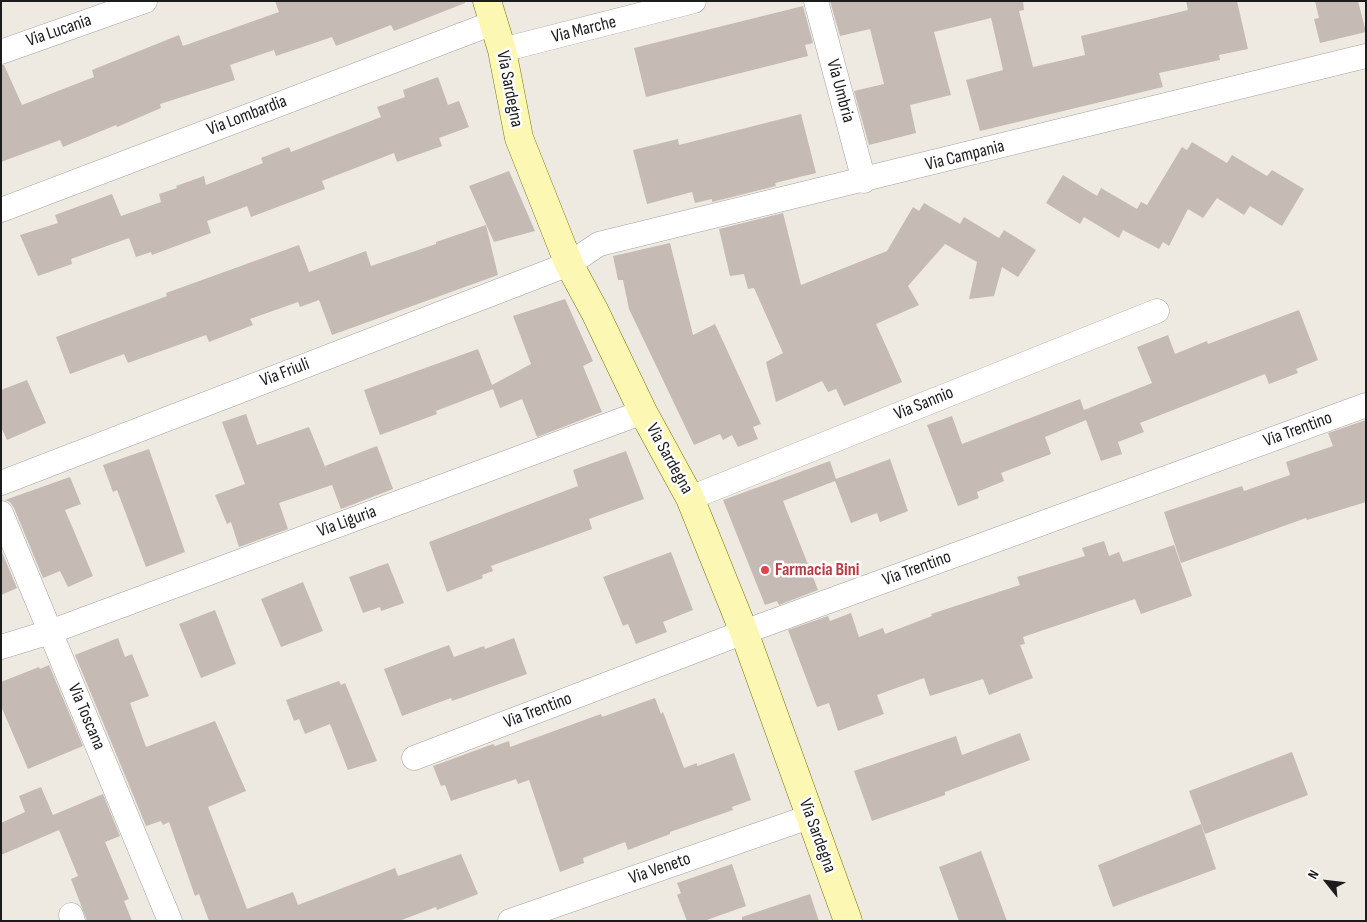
<!DOCTYPE html>
<html>
<head>
<meta charset="utf-8">
<style>
	body { margin:0 }
	#map { position:relative; width:1367px; height:922px; overflow:hidden; background:#eee9e1; font-family:"Sofia Sans Condensed",sans-serif }
	canvas { display:block }
	.frame { position:absolute; inset:0; border:2px solid #1c1c1c; pointer-events:none }
	.north { position:absolute; left:1302px; top:857px; width:50px; height:50px; -webkit-text-stroke:4px #fff; paint-order:stroke; rotate:299deg; font-size:14px; font-weight:700; line-height:20px; text-align:center; color:#1c1c1c }
	.north::after { content:''; display:block; margin:auto; width:18px; height:22px; background:#1c1c1c; clip-path:polygon(50% 0,100% 100%,50% 72%,0 100%) }
</style>
</head>
<body>
<div id="map">
<canvas width="1367" height="922"></canvas>
<div class="frame"></div>
<div class="north">N</div>
</div>
<script>
const g = document.querySelector('canvas').getContext('2d');
g.lineJoin = 'round';
function paint(path, color) { g.fillStyle = color; g.fill(path, 'evenodd'); }
function stroke(path, color, width, dash) { g.strokeStyle = color; g.lineWidth = width; g.lineCap = dash ? 'butt' : 'round'; g.setLineDash(dash || []); g.stroke(path); }
function write(font, color, halo, rows, align = 'center') {
  g.font = font + ' "Sofia Sans Condensed",sans-serif'; g.lineWidth = 5; g.setLineDash([]); g.textBaseline = 'middle'; g.strokeStyle = halo; g.fillStyle = color; for (const [text, x, y, turn = 0] of rows) {
    g.save(); g.translate(x, y); g.rotate((+turn || 0) * Math.PI / 180); g.textAlign = isNaN(turn) ? turn : align; if (halo) g.strokeText(text, 0, 0); g.fillText(text, 0, 0); g.restore();
  }
}
paint(new Path2D(`
	M 275,1 L 465,1 L 465,3 L 394,31 L 391,25 L 336,46 L 332,37 L 276,56 L 274,50 L 230,65 L 235,80 L 160,104 L 161,108 L 117,127 L 116,125 L 63,147 L 60,140 L 1,162 L 1,65 L 4,65 L 22,105 L 94,77 L 92,70 L 179,35 L 183,46 L 279,12 Z
	M 830,1 L 1023,1 L 1024,10 L 1019,11 L 1033,67 L 1085,55 L 1081,36 L 1188,10 L 1186,1 L 1237,1 L 1248,49 L 1219,55 L 1220,60 L 1159,73 L 1163,87 L 980,131 L 966,80 L 1003,70 L 991,18 L 934,32 L 951,95 L 910,105 L 916,133 L 869,145 L 854,91 L 884,84 L 870,29 L 840,36 Z
	M 1315,1 L 1358,1 L 1366,32 L 1320,43 L 1314,19 L 1319,18 Z
	M 803,6 L 813,43 L 805,45 L 808,56 L 646,97 L 634,48 Z
	M 438,77 L 448,105 L 459,101 L 469,127 L 439,138 L 442,146 L 397,162 L 394,153 L 322,181 L 325,189 L 251,217 L 247,206 L 207,221 L 211,233 L 152,255 L 151,252 L 136,257 L 129,238 L 71,259 L 72,264 L 38,276 L 20,235 L 58,223 L 55,215 L 112,194 L 121,216 L 161,202 L 159,194 L 177,188 L 176,186 L 204,176 L 206,185 L 263,163 L 261,158 L 289,147 L 291,152 L 381,117 L 377,107 L 405,97 L 403,90 Z
	M 801,114 L 816,173 L 775,183 L 776,186 L 712,202 L 712,199 L 695,203 L 692,192 L 647,204 L 633,150 L 678,139 L 679,145 Z
	M 1192,142 L 1227,163 L 1232,155 L 1267,176 L 1272,170 L 1304,189 L 1282,226 L 1250,206 L 1244,215 L 1217,198 L 1203,218 L 1188,209 L 1169,246 L 1163,242 L 1159,249 L 1123,230 L 1119,238 L 1084,217 L 1080,224 L 1046,203 L 1063,175 L 1097,196 L 1101,188 L 1137,209 L 1141,202 L 1147,205 L 1182,147 L 1187,150 Z
	M 509,171 L 535,231 L 494,242 L 469,186 Z
	M 924,203 L 960,224 L 964,217 L 999,238 L 1004,230 L 1036,250 L 1018,277 L 1002,267 L 994,296 L 969,299 L 977,262 L 945,244 L 908,286 L 919,305 L 876,324 L 902,382 L 844,406 L 836,389 L 828,392 L 822,381 L 776,402 L 766,362 L 783,353 L 754,288 L 748,289 L 744,274 L 730,276 L 719,229 L 783,213 L 801,285 L 887,251 L 913,207 L 919,211 Z
	M 486,225 L 498,275 L 332,335 L 319,300 L 300,307 L 298,302 L 250,319 L 253,325 L 209,342 L 206,335 L 128,363 L 124,354 L 70,374 L 56,337 L 167,296 L 166,293 L 299,245 L 309,272 L 366,251 L 371,266 L 436,244 L 436,242 Z
	M 670,243 L 693,335 L 715,324 L 761,424 L 753,427 L 758,439 L 738,447 L 732,435 L 723,440 L 720,434 L 694,445 L 629,309 L 623,280 L 618,280 L 613,256 Z
	M 565,299 L 593,361 L 583,366 L 602,412 L 537,437 L 522,399 L 500,408 L 493,389 L 436,411 L 437,414 L 380,435 L 364,390 L 478,349 L 492,385 L 531,364 L 513,316 Z
	M 1299,310 L 1318,360 L 1296,369 L 1298,373 L 1269,384 L 1265,374 L 1140,423 L 1144,432 L 1118,442 L 1122,454 L 1101,461 L 1086,420 L 1045,437 L 1051,454 L 1001,473 L 1004,481 L 977,492 L 979,498 L 958,506 L 927,425 L 952,416 L 962,444 L 1080,399 L 1084,410 L 1152,383 L 1137,347 L 1168,335 L 1175,354 L 1207,341 L 1208,344 Z
	M 27,380 L 46,423 L 7,440 L 1,427 L 1,390 Z
	M 246,414 L 257,445 L 309,427 L 328,474 L 325,466 L 377,446 L 393,489 L 341,509 L 332,485 L 279,503 L 288,529 L 239,547 L 231,522 L 227,524 L 215,495 L 245,484 L 222,422 Z
	M 1366,420 L 1366,502 L 1307,520 L 1306,518 L 1181,563 L 1164,512 L 1242,486 L 1244,491 L 1290,475 L 1286,462 L 1333,446 L 1328,433 Z
	M 149,449 L 185,552 L 146,567 L 117,490 L 113,492 L 103,465 Z
	M 626,451 L 644,499 L 589,519 L 592,529 L 491,566 L 493,571 L 482,575 L 483,578 L 447,592 L 429,542 L 578,486 L 573,470 Z
	M 890,459 L 908,511 L 880,522 L 877,513 L 851,523 L 835,481 L 783,501 L 818,590 L 779,605 L 777,601 L 765,605 L 723,500 L 830,461 L 836,479 Z
	M 70,477 L 81,504 L 65,510 L 93,576 L 68,587 L 60,571 L 43,578 L 14,508 L 10,502 L 5,500 Z
	M 1104,541 L 1109,556 L 1119,552 L 1123,562 L 1174,545 L 1192,596 L 1141,614 L 1135,599 L 1023,637 L 1025,644 L 1020,645 L 1033,678 L 989,695 L 983,679 L 930,696 L 924,678 L 877,695 L 884,714 L 838,731 L 829,703 L 817,707 L 788,630 L 828,616 L 830,621 L 851,613 L 859,637 L 883,628 L 885,634 L 932,616 L 931,614 L 1020,585 L 1017,577 L 1085,556 L 1082,548 Z
	M 1,550 L 17,588 L 1,595 Z
	M 671,552 L 693,610 L 663,622 L 667,632 L 636,644 L 628,624 L 623,626 L 603,577 Z
	M 388,563 L 404,603 L 381,611 L 380,607 L 363,613 L 349,577 Z
	M 303,582 L 323,631 L 281,647 L 261,599 Z
	M 215,610 L 236,664 L 201,678 L 179,624 Z
	M 118,638 L 125,657 L 132,654 L 149,696 L 130,703 L 146,747 L 215,721 L 246,791 L 208,807 L 247,909 L 293,892 L 298,905 L 395,868 L 398,876 L 461,854 L 478,894 L 437,910 L 436,907 L 399,921 L 209,921 L 199,894 L 195,896 L 169,822 L 163,825 L 161,821 L 146,826 L 75,655 Z
	M 514,638 L 527,674 L 452,701 L 451,698 L 402,716 L 384,669 L 449,645 L 454,657 L 484,646 L 485,649 Z
	M 49,665 L 83,746 L 28,769 L 1,706 L 1,682 L 39,667 L 40,669 Z
	M 339,681 L 341,685 L 345,683 L 377,761 L 348,770 L 330,724 L 305,734 L 299,719 L 294,721 L 286,700 Z
	M 655,698 L 661,714 L 663,712 L 684,768 L 697,763 L 697,766 L 734,753 L 751,800 L 732,807 L 733,810 L 670,832 L 670,834 L 628,850 L 625,842 L 583,858 L 584,863 L 560,872 L 529,780 L 518,784 L 516,779 L 451,801 L 445,785 L 441,786 L 433,766 L 493,744 L 495,746 L 509,741 L 510,747 L 601,714 L 602,717 Z
	M 1020,733 L 1030,760 L 945,792 L 945,795 L 872,821 L 854,771 L 956,736 L 962,755 Z
	M 1292,752 L 1308,795 L 1205,834 L 1189,791 Z
	M 41,787 L 53,815 L 103,794 L 120,836 L 105,842 L 129,899 L 124,901 L 132,921 L 87,921 L 71,879 L 78,876 L 59,830 L 1,855 L 1,823 L 25,812 L 19,796 Z
	M 1201,824 L 1216,869 L 1113,907 L 1098,865 Z
	M 981,851 L 1007,921 L 959,921 L 939,867 Z
	M 732,864 L 746,906 L 704,921 L 687,921 L 677,895 L 681,893 L 677,883 Z
	M 810,894 L 819,921 L 742,921 L 742,917 Z`), '#c6bab5');
const street = new Path2D(`
	M 816,1 L 864,181
	M 502,50 L 694,1
	M 1,52 L 145,1
	M 1,210 L 493,23
	M 1,483 L 569,264 L 599,244 L 1366,56
	M 690,498 L 1157,311
	M 1,513 L 170,921
	M 1,647 L 50,632 L 643,412
	M 414,758 L 744,632 L 1366,405
	M 71,915 L 73,921
	M 510,921 L 809,817`);
const secondary = new Path2D(`
	M 487,1 L 502,50 L 519,138 L 569,264 L 595,312 L 643,412 L 690,498 L 744,632 L 848,921`);
stroke(street, '#a3a3a3', 25);
stroke(secondary, '#777600', 29);
stroke(street, '#fff', 24);
stroke(secondary, '#fcf7b2', 28);
for (const [x, y, r, color] of [
	[765,570,5,"#e0444e"]
]) { const dot = new Path2D(); dot.arc(x, y, r, 0, 2 * Math.PI); g.fillStyle = color; g.fill(dot); stroke(dot, '#fff', 2); }
write('18px', '#1c1c1c', '#fff', [
	["Via Marche",584,30,-14],
	["Via Lucania",59,31,-19],
	["Via Sardegna",509,89,79],
	["Via Umbria",840,91,75],
	["Via Lombardia",247,116,-21],
	["Via Campania",965,156,-14],
	["Via Friuli",285,373,-21],
	["Via Sannio",924,404,-22],
	["Via Trentino",1298,430,-20],
	["Via Sardegna",669,459,61],
	["Via Liguria",347,522,-20],
	["Via Trentino",917,569,-20],
	["Via Trentino",538,711,-21],
	["Via Toscana",86,717,67],
	["Via Sardegna",817,836,70],
	["Via Veneto",660,869,-19]
]);
write('bold 18px', '#be3a42', '#fff', [
	["Farmacia Bini",775,570]
], 'left');
</script>
</body>
</html>
